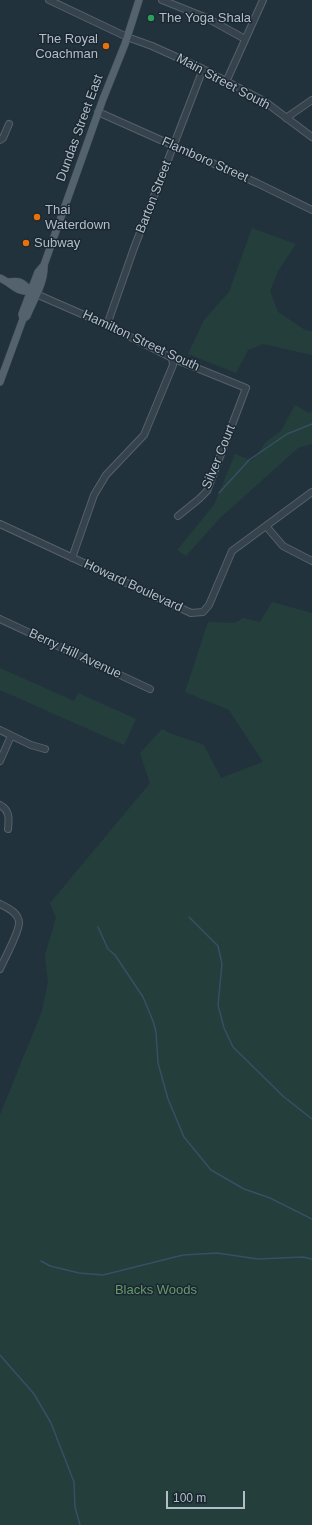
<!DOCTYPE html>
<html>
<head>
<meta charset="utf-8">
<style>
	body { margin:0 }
	#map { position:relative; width:312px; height:1525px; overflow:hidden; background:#22323d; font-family:Helvetica,sans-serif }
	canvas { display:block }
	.scale { position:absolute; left:166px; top:1491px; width:79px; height:18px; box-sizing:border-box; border:2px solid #b1bec8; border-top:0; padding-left:5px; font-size:12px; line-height:14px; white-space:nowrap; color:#b1bec8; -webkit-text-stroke:3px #1b2831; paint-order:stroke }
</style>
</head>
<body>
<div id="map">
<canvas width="312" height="1525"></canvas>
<div class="scale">100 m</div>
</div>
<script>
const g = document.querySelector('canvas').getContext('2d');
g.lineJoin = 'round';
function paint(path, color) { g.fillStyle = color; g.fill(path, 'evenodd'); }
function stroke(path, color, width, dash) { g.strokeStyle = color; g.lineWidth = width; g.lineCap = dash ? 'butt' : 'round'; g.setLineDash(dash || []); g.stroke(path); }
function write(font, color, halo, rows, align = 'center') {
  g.font = font + ' Helvetica,sans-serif'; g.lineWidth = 3; g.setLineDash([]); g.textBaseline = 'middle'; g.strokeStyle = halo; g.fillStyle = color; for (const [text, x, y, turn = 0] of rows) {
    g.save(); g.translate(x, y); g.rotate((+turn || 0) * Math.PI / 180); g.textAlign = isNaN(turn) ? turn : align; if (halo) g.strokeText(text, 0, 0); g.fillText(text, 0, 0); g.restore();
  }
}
paint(new Path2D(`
	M 252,228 L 296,244 L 278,271 L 270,291 L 278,312 L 305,330 L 312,331 L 312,355 L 263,344 L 248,350 L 236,373 L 188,354 L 204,320 L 229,292 Z
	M 295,405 L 309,413 L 312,411 L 312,444 L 298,448 L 219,519 L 186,556 L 177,550 L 214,505 L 235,454 L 252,461 L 266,442 L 281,431 Z
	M 272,602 L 312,613 L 312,1525 L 0,1525 L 0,1115 L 42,1011 L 48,982 L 45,955 L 56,918 L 50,903 L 150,783 L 140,753 L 162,729 L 170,733 L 204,745 L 221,778 L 263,762 L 229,710 L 185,692 L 208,622 L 235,623 L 243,618 L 260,622 Z
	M 0,668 L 74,701 L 78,693 L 136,719 L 124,745 L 0,690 Z`), '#243e3c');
stroke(new Path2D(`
	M 219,493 L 249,460 L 287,434 L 312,424
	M 189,917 L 218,946 L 222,964 L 218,1005 L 224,1028 L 233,1047 L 284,1097 L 312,1119
	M 98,927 L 108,949 L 115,955 L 143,997 L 153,1021 L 156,1032 L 158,1063 L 168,1099 L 184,1137 L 211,1170 L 244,1189 L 270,1198 L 312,1219
	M 41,1261 L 50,1266 L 79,1273 L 103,1275 L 183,1255 L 217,1253 L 258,1259 L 303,1257 L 312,1259
	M 0,1355 L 34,1394 L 51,1423 L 74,1482 L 75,1507 L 80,1525`), '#355065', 1.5);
const minor = new Path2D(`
	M 49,0 L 127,37 L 152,46 L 203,69 L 264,101 L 312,137
	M 162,0 L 207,18 L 245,39
	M 226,82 L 263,0
	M 98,112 L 257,183 L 312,210
	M 286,118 L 312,100
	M 0,140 L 3,138 L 9,124
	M 36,294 L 107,325 L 172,358 L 246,388 L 207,491 L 199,499 L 178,516
	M 107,325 L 134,248 L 203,69
	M 0,524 L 191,613 L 203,612 L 209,605 L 232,551 L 312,492
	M 266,526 L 283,546 L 312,561
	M 72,558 L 94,495 L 106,475 L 144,435 L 173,365 L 172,358
	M 0,619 L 150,689
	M 0,730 L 31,745 L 45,749
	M 0,761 L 11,736
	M 0,805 C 10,810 9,819 8,829
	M 0,904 C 8,908 19,913 19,923 C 19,933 4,959 0,969`);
const major = new Path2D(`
	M 0,278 C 12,283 16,293 31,291
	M 9,282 C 25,279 24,288 35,293
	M 23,319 L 22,314 L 38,272 L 44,265 L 103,99 L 125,44 L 139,0
	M 0,382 L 23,319 L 27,316 C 33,301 45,282 44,265`);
stroke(minor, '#54616a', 8);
stroke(major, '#424f58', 8);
stroke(minor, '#36434d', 6);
stroke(major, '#54626d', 7);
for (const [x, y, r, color] of [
	[151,18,4,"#2e9e5b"],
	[106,46,4,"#e8710a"],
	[37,217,4,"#e8710a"],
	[26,243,4,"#e8710a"]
]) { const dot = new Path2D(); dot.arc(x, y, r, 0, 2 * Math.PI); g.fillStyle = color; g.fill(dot); stroke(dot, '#1b2831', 1.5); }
write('13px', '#b1bec8', '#1b2831', [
	["The Yoga Shala",159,18],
	["The Royal",98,39,"right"],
	["Coachman",98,54,"right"],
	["Thai",45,210],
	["Waterdown",45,225],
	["Subway",34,243]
], 'left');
write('13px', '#b1bec8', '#1b2831', [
	["Main Street South",223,82,28],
	["Dundas Street East",80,128,-70],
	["Flamboro Street",205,160,24],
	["Barton Street",154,197,-69],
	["Hamilton Street South",141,341,25],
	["Silver Court",219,457,-68],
	["Howard Boulevard",133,586,25],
	["Berry Hill Avenue",75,654,25]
]);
write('13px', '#679a6b', '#1b2831', [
	["Blacks Woods",156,1290]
]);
</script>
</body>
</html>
